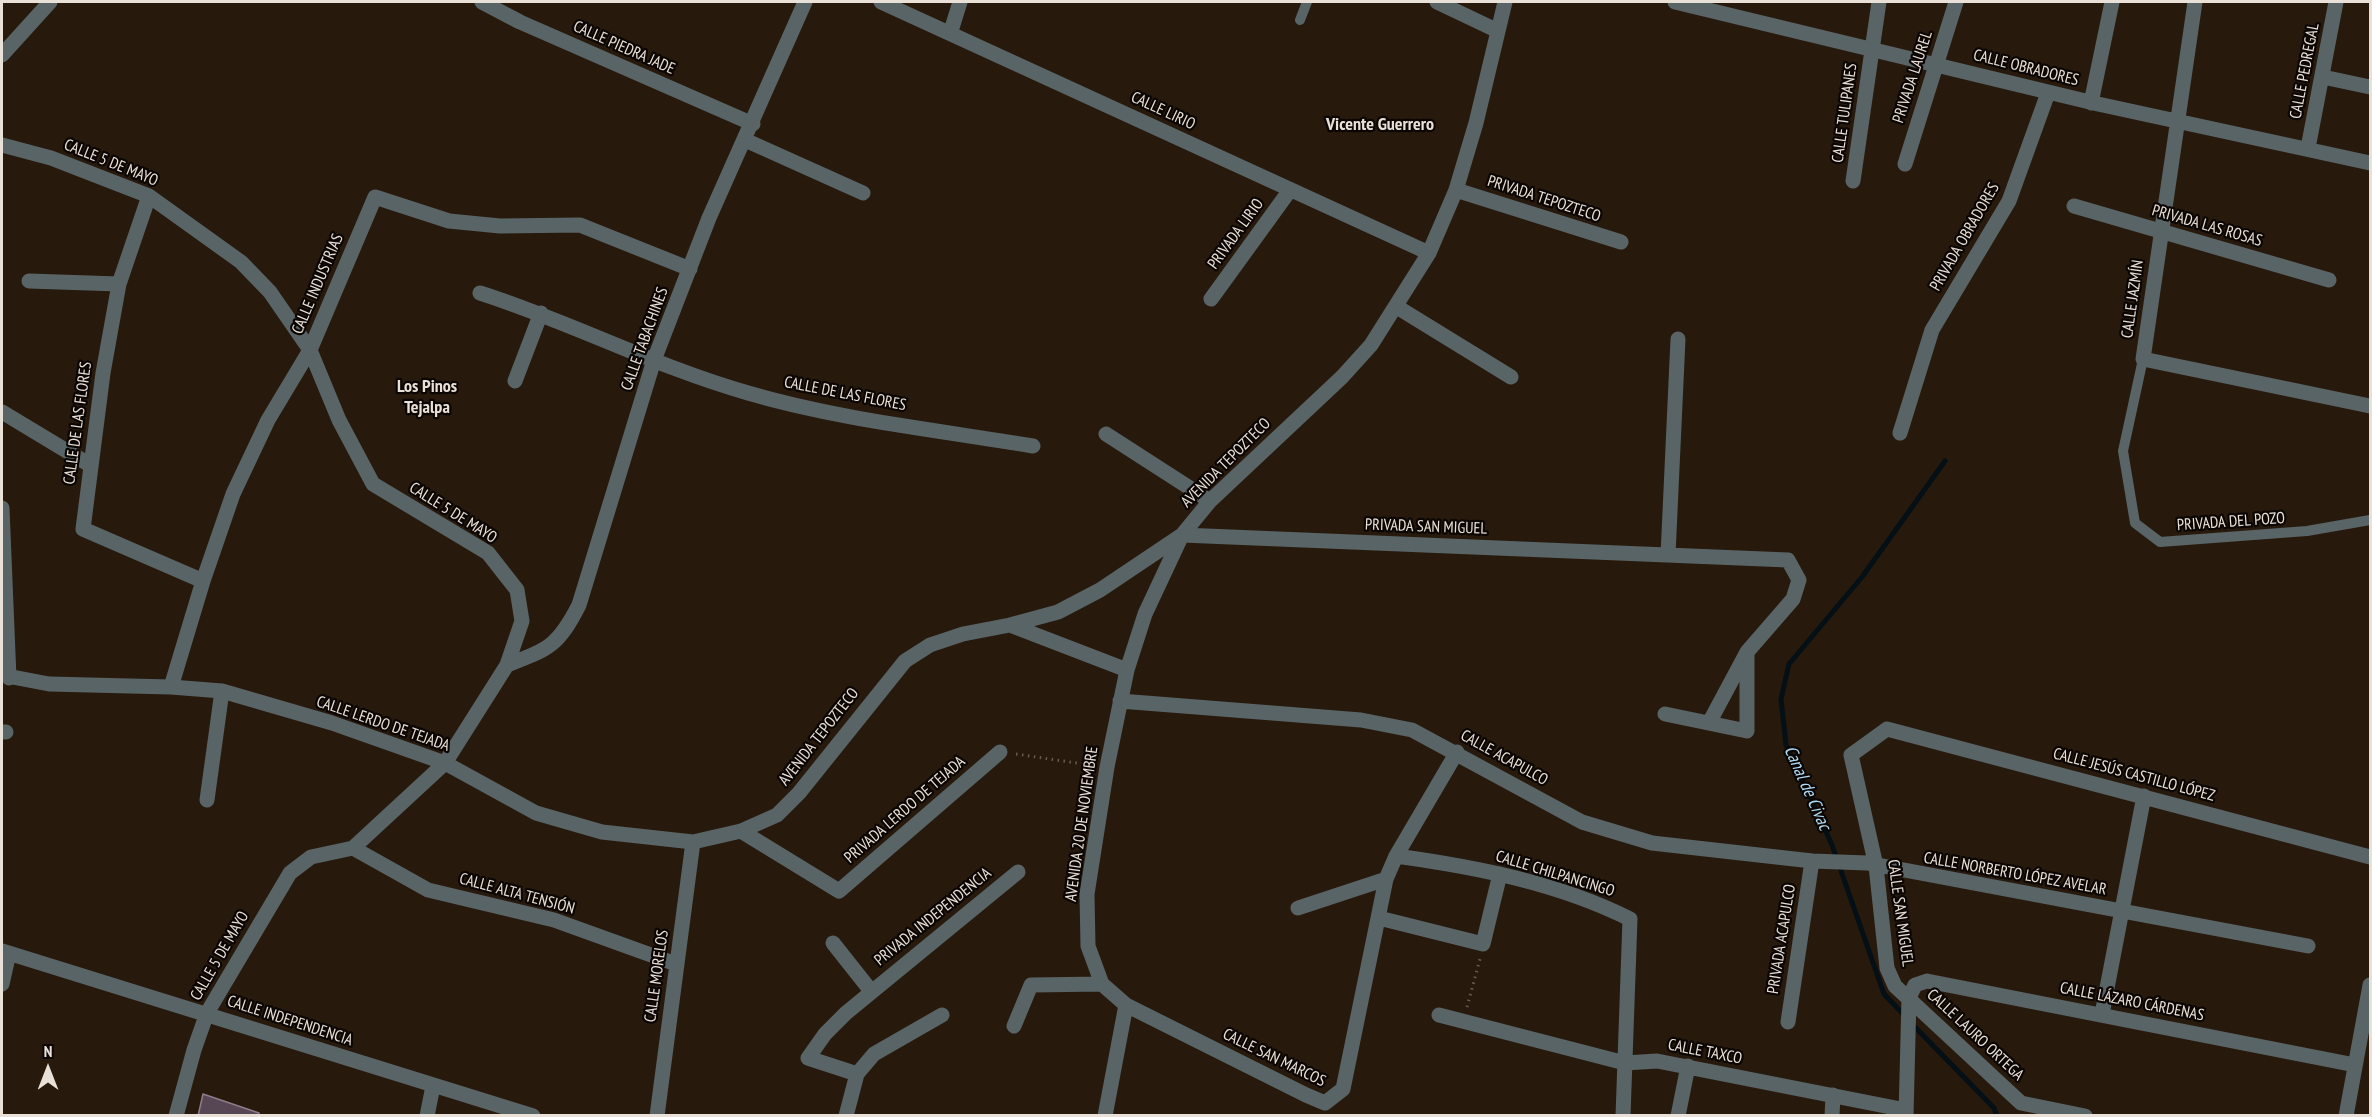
<!DOCTYPE html>
<html>
<head>
<meta charset="utf-8">
<style>
	body { margin:0 }
	#map { position:relative; width:2372px; height:1117px; overflow:hidden; background:#271a0c; font-family:"PT Sans Narrow",sans-serif }
	canvas { display:block }
	.frame { position:absolute; inset:0; border:3px solid #e9e0d7; pointer-events:none }
	.north { position:absolute; left:18px; top:1039px; width:60px; height:60px; -webkit-text-stroke:4px #0b0603; paint-order:stroke; rotate:0deg; font-size:16px; font-weight:700; line-height:24px; text-align:center; color:#e9e0d7 }
	.north::after { content:''; display:block; margin:auto; width:21px; height:27px; background:#e9e0d7; clip-path:polygon(50% 0,100% 100%,50% 72%,0 100%) }
</style>
</head>
<body>
<div id="map">
<canvas width="2372" height="1117"></canvas>
<div class="frame"></div>
<div class="north">N</div>
</div>
<script>
const g = document.querySelector('canvas').getContext('2d');
g.lineJoin = 'round';
function stroke(path, color, width, dash) { g.strokeStyle = color; g.lineWidth = width; g.lineCap = dash ? 'butt' : 'round'; g.setLineDash(dash || []); g.stroke(path); }
function paint(path, color) { g.fillStyle = color; g.fill(path, 'evenodd'); }
function write(font, color, halo, rows, align = 'center') {
  g.font = font + ' "PT Sans Narrow",sans-serif'; g.lineWidth = 4.5; g.setLineDash([]); g.textBaseline = 'middle'; g.strokeStyle = halo; g.fillStyle = color; for (const [text, x, y, turn = 0] of rows) {
    g.save(); g.translate(x, y); g.rotate((+turn || 0) * Math.PI / 180); g.textAlign = isNaN(turn) ? turn : align; if (halo) g.strokeText(text, 0, 0); g.fillText(text, 0, 0); g.restore();
  }
}
stroke(new Path2D(`
	M 1905,1016 L 1884,994 L 1832,845 L 1786,745 L 1781,699 L 1789,664 L 1862,577 L 1945,461
	M 1911,1023 L 1994,1108 L 1997,1116`), '#040f16', 5);
const building = new Path2D(`
	M 203,1094 L 259,1113 L 259,1116 L 198,1116 Z`);
paint(building, '#574653');
stroke(building, '#907d8c', 1.5);
stroke(new Path2D(`
	M 1016,754 L 1090,765
	M 1467,1007 L 1480,959`), '#685c50', 3, [1.5, 4.5]);
stroke(new Path2D(`
	M 1300,20 L 1307,2
	M 2143,359 L 2123,451 L 2135,523 L 2160,542 L 2307,531 L 2370,520`), '#596467', 10);
stroke(new Path2D(`
	M 482,2 L 520,22 L 753,124
	M 881,2 L 1429,253
	M 1437,2 L 1498,31
	M 1675,2 L 2098,104 L 2370,163
	M 2195,2 L 2143,359 L 2370,406
	M 951,31 L 960,2
	M 2,55 L 50,2
	M 2323,77 L 2370,87
	M 2091,103 L 2112,2
	M 745,140 L 863,193
	M 2,145 L 51,158 L 149,196 L 241,262 L 270,292 L 310,350 L 339,420 L 373,484 L 488,553 L 517,590 L 522,621 L 507,665 L 445,763 L 353,848 L 311,857 L 290,873 L 207,1013 L 194,1050 L 176,1116
	M 2308,148 L 2336,2
	M 1905,164 L 1956,2
	M 1853,181 L 1879,2
	M 1456,190 L 1621,242
	M 149,196 L 119,284 L 103,373 L 83,529 L 203,581
	M 2074,206 L 2329,280
	M 29,281 L 119,284
	M 480,293 C 571,322 656,367 748,393 C 840,420 939,430 1033,446
	M 1211,299 L 1290,190
	M 1397,307 L 1511,377
	M 515,381 L 541,313
	M 2,412 L 90,465
	M 1900,433 L 1932,330 L 2009,201 L 2048,93
	M 1106,434 L 1210,501
	M 2,508 L 9,678
	M 1668,555 L 1678,339
	M 1010,625 L 1127,670
	M 507,665 C 549,649 558,646 579,605 L 654,360 L 709,218 L 805,2
	M 2,675 L 49,684 L 171,687 L 222,691 L 332,723 L 445,763 L 536,813 L 602,832 L 693,842 L 741,831 L 777,815 L 799,793 L 905,661 L 930,645 L 963,634 L 1010,625 L 1058,612 L 1100,590 L 1182,535 L 1210,501 L 1342,377 L 1371,345 L 1429,253 L 1456,190 L 1476,123 L 1505,2
	M 171,687 L 203,581 L 233,494 L 268,420 L 310,350 L 375,197 L 449,221 L 500,226 L 580,225 L 690,269
	M 1120,701 L 1361,720 L 1412,730 L 1582,822 L 1652,843 L 1812,861 L 1867,863 L 2308,946
	M 1665,714 L 1747,731 L 1747,655
	M 2,732 L 6,732
	M 1457,752 L 1396,856 L 1386,879 L 1343,1089 L 1325,1103 L 1306,1095 L 1126,1005 L 1102,984 L 1088,946 L 1087,894 L 1107,767 L 1127,670 L 1145,614 L 1182,535 L 1788,560 L 1799,580 L 1793,599 L 1747,652 L 1709,723
	M 207,800 L 222,691
	M 741,831 L 839,891 L 1000,752
	M 353,848 L 428,890 L 554,920 L 676,964
	M 1396,856 C 1476,867 1558,883 1630,919 L 1623,1116
	M 1298,908 L 1386,879
	M 1379,918 L 1483,944 L 1500,874
	M 833,943 L 871,991
	M 2,951 L 533,1116
	M 2,984 L 9,953
	M 2102,1014 L 2144,796
	M 1439,1015 L 1625,1063 L 1657,1061 L 1906,1110
	M 1788,1022 L 1812,861
	M 1014,1026 L 1031,985 L 1102,984
	M 857,1074 L 808,1058 L 825,1034 L 846,1013 L 1018,872
	M 427,1116 L 433,1086
	M 657,1116 L 693,842
	M 846,1116 L 857,1074 L 874,1054 L 942,1015
	M 1105,1116 L 1126,1005
	M 1678,1116 L 1688,1066
	M 1832,1116 L 1833,1095
	M 1906,1116 L 1909,998 L 1915,985 L 1927,981 L 2355,1065
	M 2085,1116 L 2021,1103 L 1895,986 L 1887,968 L 1876,866 L 1851,755 L 1887,729 L 2370,857
	M 2346,1116 L 2370,985`), '#596467', 15);
write('16px', '#e9e0d7', '#0b0603', [
	["CALLE PIEDRA JADE",624,48,24],
	["CALLE OBRADORES",2026,68,14],
	["CALLE PEDREGAL",2305,71,-79],
	["PRIVADA LAUREL",1913,77,-72],
	["CALLE LIRIO",1163,111,25],
	["CALLE TULIPANES",1845,113,-82],
	["CALLE 5 DE MAYO",111,163,22],
	["PRIVADA TEPOZTECO",1544,199,18],
	["PRIVADA LAS ROSAS",2207,226,16],
	["PRIVADA LIRIO",1236,234,-54],
	["PRIVADA OBRADORES",1965,237,-60],
	["CALLE INDUSTRIAS",318,284,-67],
	["CALLE JAZMÍN",2133,299,-82],
	["CALLE TABACHINES",645,339,-70],
	["CALLE DE LAS FLORES",845,394,11],
	["CALLE DE LAS FLORES",78,423,-82],
	["AVENIDA TEPOZTECO",1226,463,-45],
	["CALLE 5 DE MAYO",453,513,32],
	["PRIVADA DEL POZO",2231,522,-4],
	["PRIVADA SAN MIGUEL",1426,527,2],
	["CALLE LERDO DE TEJADA",383,724,19],
	["AVENIDA TEPOZTECO",819,737,-52],
	["CALLE ACAPULCO",1504,758,29],
	["CALLE JESÚS CASTILLO LÓPEZ",2134,775,15],
	["PRIVADA LERDO DE TEJADA",905,810,-41],
	["AVENIDA 20 DE NOVIEMBRE",1082,824,-82],
	["CALLE CHILPANCINGO",1555,874,17],
	["CALLE NORBERTO LÓPEZ AVELAR",2015,874,10],
	["CALLE ALTA TENSIÓN",517,894,15],
	["CALLE SAN MIGUEL",1900,913,82],
	["PRIVADA INDEPENDENCIA",933,917,-39],
	["PRIVADA ACAPULCO",1782,939,-81],
	["CALLE 5 DE MAYO",220,956,-60],
	["CALLE MORELOS",657,976,-82],
	["CALLE LÁZARO CÁRDENAS",2132,1002,11],
	["CALLE INDEPENDENCIA",290,1021,18],
	["CALLE LAURO ORTEGA",1975,1035,43],
	["CALLE TAXCO",1705,1052,11],
	["CALLE SAN MARCOS",1274,1058,26]
]);
write('bold 18px', '#e9e0d7', '#0b0603', [
	["Vicente Guerrero",1380,125],
	["Los Pinos",427,387],
	["Tejalpa",427,408]
]);
write('italic 18px', '#addaf5', '#0b0603', [
	["Canal de Civac",1807,788,66]
]);
</script>
</body>
</html>
